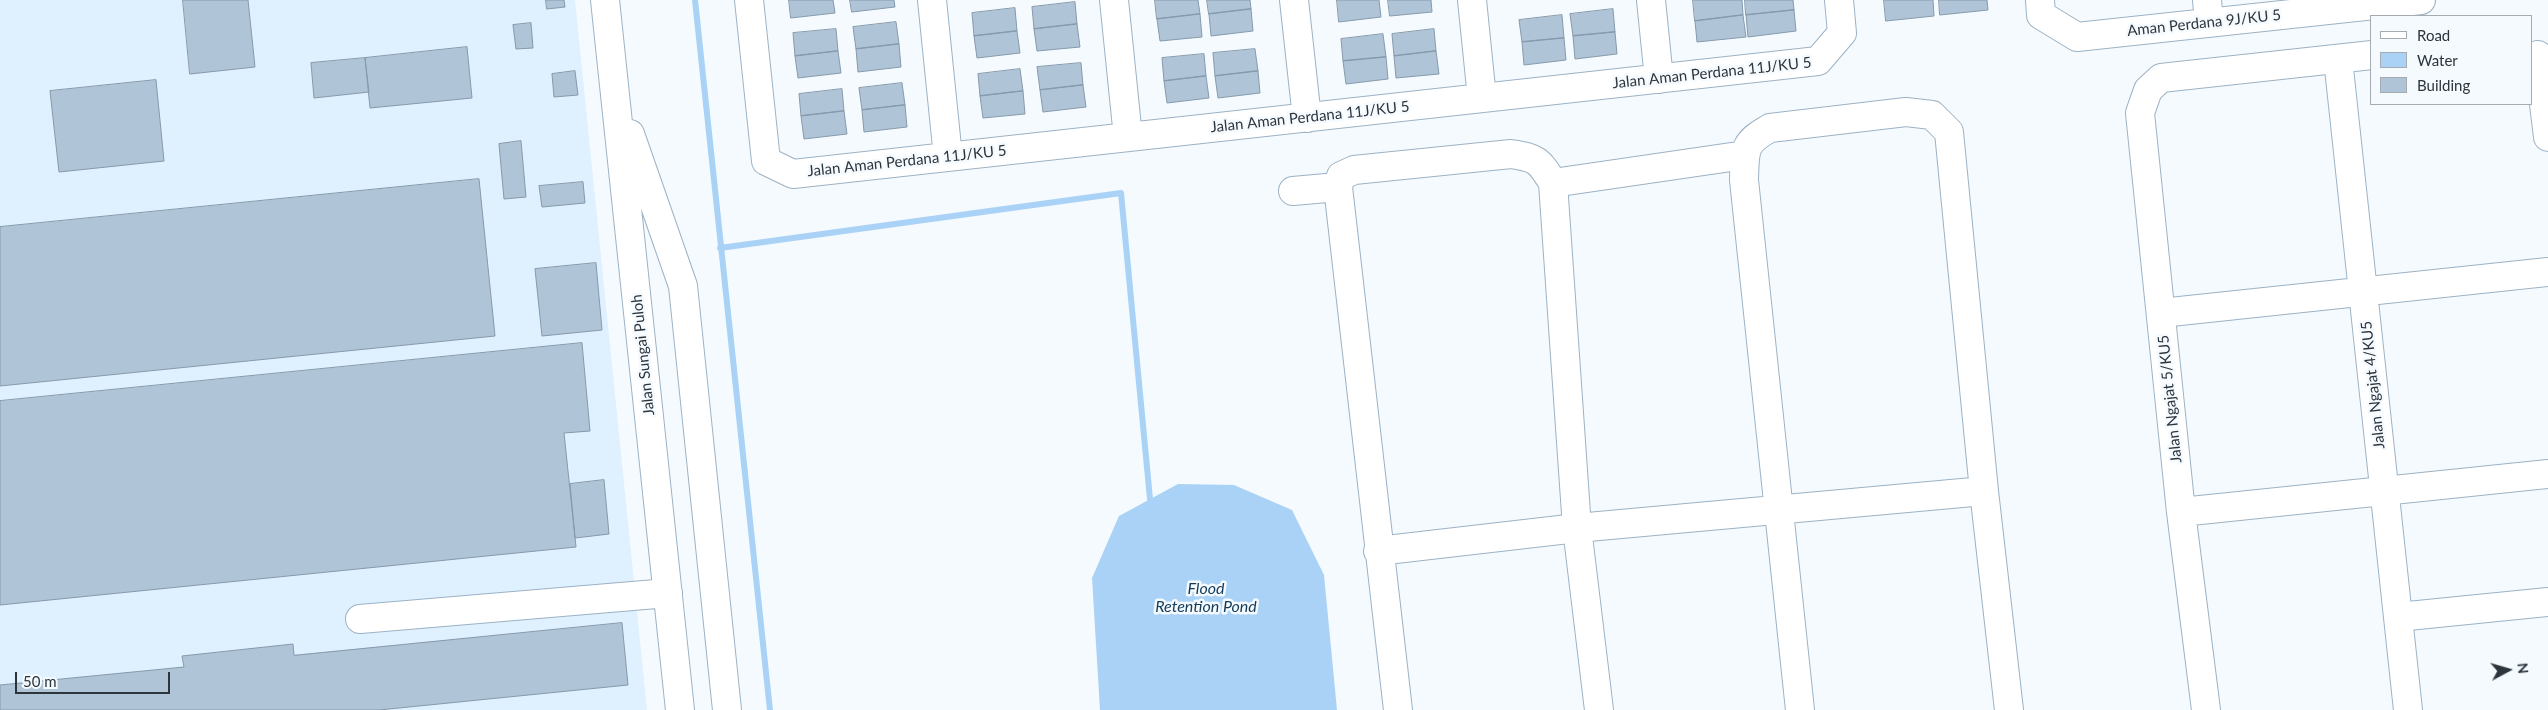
<!DOCTYPE html>
<html>
<head>
<meta charset="utf-8">
<style>
	body { margin:0 }
	#map { position:relative; width:2548px; height:710px; overflow:hidden; background:#f5fafe; font-family:Lato,sans-serif }
	canvas { display:block }
	.legend { position:absolute; left:2370px; top:15px; width:162px; height:90px; box-sizing:border-box; background:#f5fafe; border:1px solid #a5abb0; margin:0; padding:6px 9px; list-style:none; font-size:15px; color:#2c343c }
	.legend li { display:flex; align-items:center; gap:10px; height:25px }
	.legend b { width:25px; border:1px solid #a5abb0 }
	.north { position:absolute; left:2483px; top:645px; width:50px; height:50px; -webkit-text-stroke:4px #f5fafe; paint-order:stroke; rotate:84deg; font-size:14px; font-weight:700; line-height:20px; text-align:center; color:#2c343c }
	.north::after { content:''; display:block; margin:auto; width:18px; height:22px; background:#2c343c; clip-path:polygon(50% 0,100% 100%,50% 72%,0 100%) }
	.scale { position:absolute; left:15px; top:672px; width:155px; height:22px; box-sizing:border-box; border:2px solid #2c343c; border-top:0; padding-left:6px; font-size:15px; line-height:18px; white-space:nowrap; color:#2c343c; -webkit-text-stroke:4px #f5fafe; paint-order:stroke }
</style>
</head>
<body>
<div id="map">
<canvas width="2548" height="710"></canvas>
<ul class="legend">
<li><b style="height:6px;background:#fff"></b>Road</li>
<li><b style="height:14px;background:#a9d2f6"></b>Water</li>
<li><b style="height:14px;background:#afc4d7"></b>Building</li>
</ul>
<div class="north">N</div>
<div class="scale">50 m</div>
</div>
<script>
const g = document.querySelector('canvas').getContext('2d');
g.lineJoin = 'round';
function paint(path, color) { g.fillStyle = color; g.fill(path, 'evenodd'); }
function stroke(path, color, width, dash) { g.strokeStyle = color; g.lineWidth = width; g.lineCap = dash ? 'butt' : 'round'; g.setLineDash(dash || []); g.stroke(path); }
function write(font, color, halo, rows, align = 'center') {
  g.font = font + ' Lato,sans-serif'; g.lineWidth = 5; g.setLineDash([]); g.textBaseline = 'middle'; g.strokeStyle = halo; g.fillStyle = color; for (const [text, x, y, turn = 0] of rows) {
    g.save(); g.translate(x, y); g.rotate((+turn || 0) * Math.PI / 180); g.textAlign = isNaN(turn) ? turn : align; if (halo) g.strokeText(text, 0, 0); g.fillText(text, 0, 0); g.restore();
  }
}
paint(new Path2D(`
	M 0,0 L 575,0 L 647,710 L 0,710 Z`), '#dff0ff');
paint(new Path2D(`
	M 1178,484 L 1234,485 L 1292,510 L 1324,575 L 1337,710 L 1100,710 L 1092,578 L 1119,516 Z`), '#a9d2f6');
stroke(new Path2D(`
	M 695,0 L 770,710
	M 720,248 L 1121,193 L 1150,499`), '#a9d2f6', 6);
const building = new Path2D(`
	M 183,0 L 248,0 L 255,67 L 190,74 Z
	M 546,0 L 564,0 L 565,7 L 547,9 Z
	M 789,0 L 833,0 L 835,13 L 791,18 Z
	M 850,0 L 894,0 L 895,7 L 852,12 Z
	M 1155,0 L 1198,0 L 1200,14 L 1157,19 Z
	M 1207,0 L 1250,0 L 1251,9 L 1209,14 Z
	M 1337,0 L 1379,0 L 1381,17 L 1339,22 Z
	M 1388,0 L 1431,0 L 1432,12 L 1390,16 Z
	M 1693,0 L 1742,0 L 1743,15 L 1695,21 Z
	M 1745,0 L 1793,0 L 1794,10 L 1746,15 Z
	M 1884,0 L 1933,0 L 1934,16 L 1886,21 Z
	M 1939,0 L 1987,0 L 1988,10 L 1940,15 Z
	M 1075,2 L 1077,24 L 1034,29 L 1032,7 Z
	M 1015,8 L 1017,31 L 974,36 L 972,13 Z
	M 1251,9 L 1253,31 L 1211,36 L 1209,14 Z
	M 1613,9 L 1615,32 L 1573,36 L 1570,14 Z
	M 1794,10 L 1796,31 L 1748,37 L 1746,15 Z
	M 1200,14 L 1202,37 L 1160,41 L 1157,19 Z
	M 1562,15 L 1564,38 L 1522,42 L 1519,20 Z
	M 1743,15 L 1746,37 L 1697,42 L 1695,21 Z
	M 896,22 L 899,44 L 856,49 L 853,27 Z
	M 531,23 L 533,48 L 516,49 L 513,25 Z
	M 1077,24 L 1080,47 L 1037,51 L 1034,29 Z
	M 836,29 L 838,51 L 795,56 L 793,33 Z
	M 1434,29 L 1436,51 L 1394,56 L 1392,34 Z
	M 1017,31 L 1020,53 L 977,58 L 974,36 Z
	M 1615,32 L 1617,54 L 1575,59 L 1573,36 Z
	M 1383,34 L 1386,57 L 1343,61 L 1341,39 Z
	M 1564,38 L 1566,60 L 1524,65 L 1522,42 Z
	M 899,44 L 901,67 L 858,72 L 856,49 Z
	M 467,47 L 472,98 L 370,108 L 365,58 Z
	M 1255,49 L 1258,71 L 1215,76 L 1213,53 Z
	M 838,51 L 841,73 L 798,78 L 795,56 Z
	M 1436,51 L 1439,74 L 1396,78 L 1394,56 Z
	M 1204,54 L 1206,76 L 1164,81 L 1162,58 Z
	M 1386,57 L 1388,79 L 1346,84 L 1343,61 Z
	M 365,58 L 369,92 L 314,98 L 311,63 Z
	M 1081,63 L 1083,85 L 1040,90 L 1037,67 Z
	M 1020,69 L 1023,91 L 980,96 L 978,74 Z
	M 575,71 L 578,95 L 554,97 L 552,74 Z
	M 1258,71 L 1260,93 L 1218,98 L 1215,76 Z
	M 1206,76 L 1209,98 L 1167,103 L 1164,81 Z
	M 156,80 L 164,161 L 59,172 L 50,91 Z
	M 902,83 L 905,105 L 862,110 L 859,88 Z
	M 1083,85 L 1086,107 L 1043,112 L 1040,90 Z
	M 842,89 L 844,111 L 801,116 L 799,94 Z
	M 1023,91 L 1025,114 L 983,118 L 980,96 Z
	M 905,105 L 907,127 L 864,132 L 862,110 Z
	M 844,111 L 847,134 L 804,139 L 801,116 Z
	M 521,141 L 526,197 L 504,199 L 499,144 Z
	M 479,179 L 495,336 L 0,386 L 0,227 Z
	M 583,182 L 585,203 L 542,207 L 539,186 Z
	M 596,263 L 602,330 L 542,336 L 535,269 Z
	M 582,343 L 590,431 L 564,433 L 576,547 L 0,605 L 0,401 Z
	M 604,480 L 609,534 L 575,538 L 570,484 Z
	M 622,623 L 628,685 L 379,710 L 0,710 L 0,685 L 184,667 L 182,656 L 293,644 L 294,655 Z`);
paint(building, '#afc4d7');
stroke(building, '#859aac', 1);
const minor = new Path2D(`
	M 605,0 L 680,710
	M 749,0 L 766,161 L 793,174 L 1818,61 L 1842,33 L 1839,0
	M 932,0 L 948,157
	M 1114,0 L 1128,137
	M 1294,0 L 1307,118
	M 1472,0 L 1482,98
	M 1651,0 L 1659,79
	M 2040,0 L 2041,15 L 2077,37 L 2421,0
	M 2207,0 L 2209,23
	M 2538,55 L 2548,137
	M 2338,59 L 2408,710
	M 630,134 L 683,286 L 727,710
	M 1553,183 L 1745,155
	M 1293,191 L 1338,187
	M 2161,313 L 2548,272
	M 2181,512 L 2548,474
	M 1378,551 L 1577,528 L 1984,491
	M 2398,617 L 2548,602
	M 360,619 L 668,593
	M 1398,710 L 1338,187 L 1341,176 L 1354,170 L 1511,154 C 1537,158 1539,160 1553,183 L 1577,528 L 1599,710
	M 1800,710 L 1744,180 C 1745,149 1743,143 1770,128 L 1906,112 L 1932,115 L 1949,132 L 1984,491 L 2009,710
	M 2206,710 L 2181,512 L 2140,113 L 2148,90 L 2161,78 L 2372,55`);
stroke(minor, '#9cb2c4', 30);
stroke(minor, '#fff', 28);
write('15px', '#2c343c', '#f5fafe', [
	["Aman Perdana 9J/KU 5",2204,23,-6],
	["Jalan Aman Perdana 11J/KU 5",1712,73,-6],
	["Jalan Aman Perdana 11J/KU 5",1310,117,-6],
	["Jalan Aman Perdana 11J/KU 5",907,161,-6],
	["Jalan Sungai Puloh",643,355,-96],
	["Jalan Ngajat 4/KU5",2373,385,-96],
	["Jalan Ngajat 5/KU5",2170,399,-96]
]);
write('italic 16px', '#133a57', '#f5fafe', [
	["Flood",1206,589],
	["Retention Pond",1206,607]
]);
</script>
</body>
</html>
